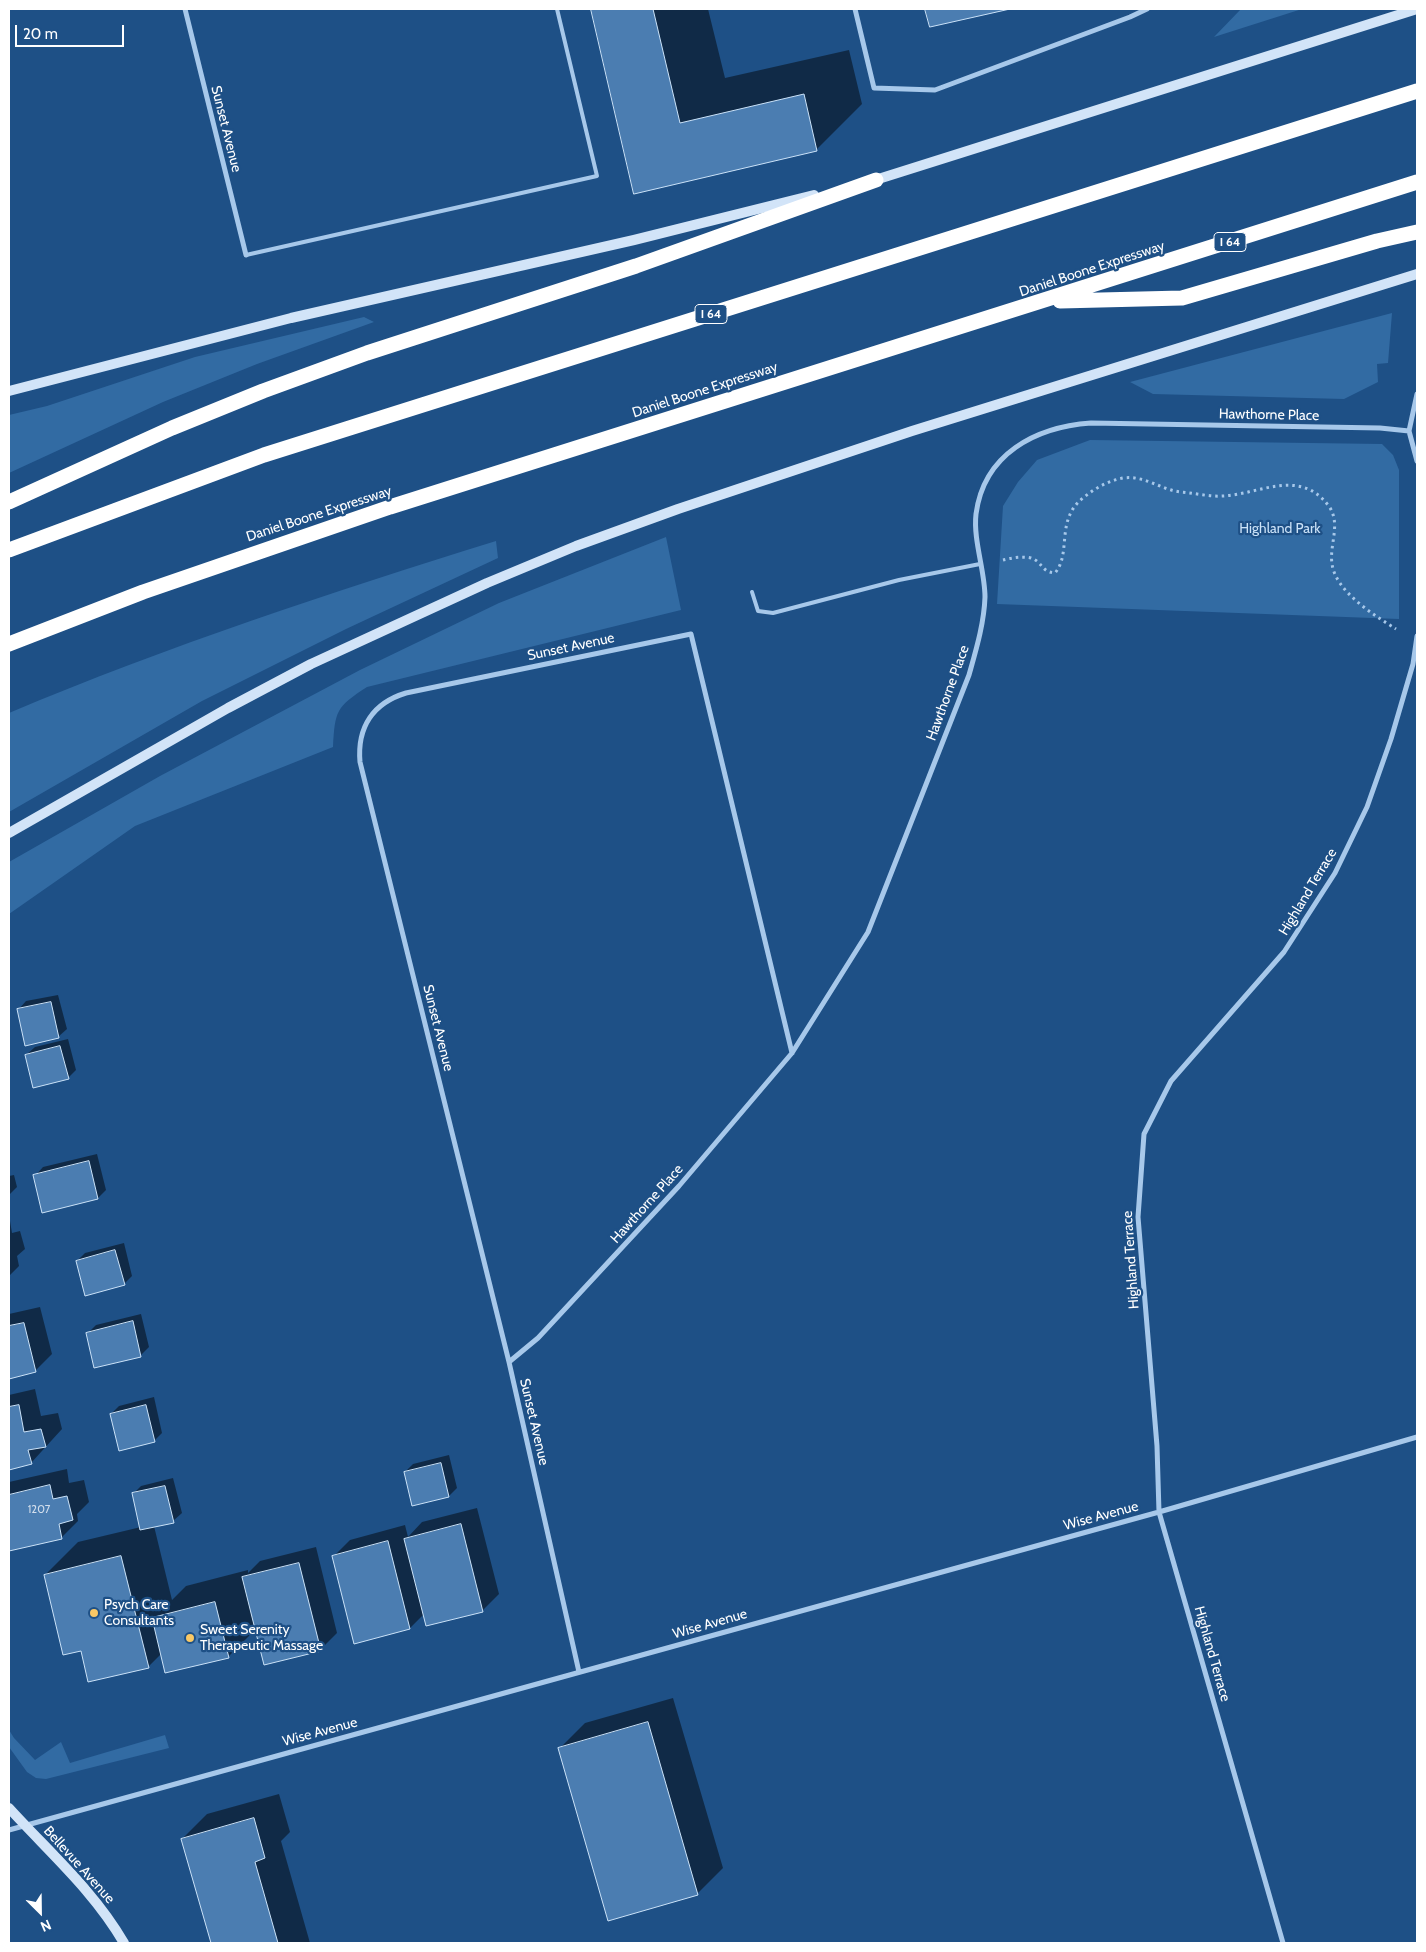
<!DOCTYPE html>
<html>
<head>
<meta charset="utf-8">
<style>
	body { margin:0 }
	#map { position:relative; width:1426px; height:1952px; overflow:hidden; background:#1e5086; font-family:Cabin,sans-serif }
	canvas { display:block }
	.frame { position:absolute; inset:0; border:10px solid #fff; pointer-events:none }
	.north { position:absolute; left:15px; top:1887px; width:50px; height:50px; -webkit-text-stroke:4px #1e5086; paint-order:stroke; rotate:157deg; font-size:14px; font-weight:700; line-height:20px; text-align:center; color:#fff }
	.north::after { content:''; display:block; margin:auto; width:18px; height:22px; background:#fff; clip-path:polygon(50% 0,100% 100%,50% 72%,0 100%) }
	.scale { position:absolute; left:15px; top:25px; width:109px; height:22px; box-sizing:border-box; border:2px solid #fff; border-top:0; padding-left:6px; font-size:15px; line-height:18px; white-space:nowrap; color:#fff; -webkit-text-stroke:4px #1e5086; paint-order:stroke }
</style>
</head>
<body>
<div id="map">
<canvas width="1426" height="1952"></canvas>
<div class="frame"></div>
<div class="north">N</div>
<div class="scale">20 m</div>
</div>
<script>
const g = document.querySelector('canvas').getContext('2d');
g.lineJoin = 'round';
function paint(path, color) { g.fillStyle = color; g.fill(path, 'evenodd'); }
function stroke(path, color, width, dash) { g.strokeStyle = color; g.lineWidth = width; g.lineCap = dash ? 'butt' : 'round'; g.setLineDash(dash || []); g.stroke(path); }
function write(font, color, halo, rows, align = 'center') {
  g.font = font + ' Cabin,sans-serif'; g.lineWidth = 4.5; g.setLineDash([]); g.textBaseline = 'middle'; g.strokeStyle = halo; g.fillStyle = color; for (const [text, x, y, turn = 0] of rows) {
    g.save(); g.translate(x, y); g.rotate((+turn || 0) * Math.PI / 180); g.textAlign = isNaN(turn) ? turn : align; if (halo) g.strokeText(text, 0, 0); g.fillText(text, 0, 0); g.restore();
  }
}
paint(new Path2D(`
	M 1241,9 L 1302,9 L 1214,37 Z
	M 1392,313 L 1388,363 L 1377,364 L 1378,382 L 1344,399 L 1153,394 L 1130,382 Z
	M 364,317 L 374,322 L 257,364 L 163,402 L 9,473 L 9,415 L 47,406 L 195,357 Z
	M 1090,440 L 1382,444 L 1393,455 L 1399,470 L 1399,619 L 997,604 L 1003,506 L 1018,482 L 1037,460 Z
	M 666,537 L 681,610 L 367,687 C 336,707 335,711 333,747 L 135,826 L 9,914 L 9,862 L 160,776 L 360,670 L 499,603 Z
	M 496,541 L 498,558 L 346,629 L 202,701 L 9,812 L 9,713 C 168,646 332,592 496,541 Z
	M 9,1730 L 14,1738 L 35,1760 L 61,1742 L 70,1763 L 165,1735 L 169,1748 L 46,1779 L 36,1778 L 27,1772 L 9,1747 Z`), '#326ba3');
paint(new Path2D(`
	M 592,9 L 708,9 L 725,78 L 849,50 L 862,104 L 816,150 L 635,193 Z
	M 926,9 L 1005,9 L 930,26 Z
	M 58,995 L 67,1029 L 58,1037 L 18,1010 L 26,1001 Z
	M 68,1039 L 76,1070 L 68,1078 L 26,1055 L 35,1047 Z
	M 97,1154 L 106,1190 L 98,1198 L 35,1176 L 43,1167 Z
	M 14,1175 L 17,1187 L 9,1195 L 9,1176 Z
	M 10,1221 L 12,1233 L 20,1231 L 25,1249 L 17,1256 L 19,1266 L 9,1276 Z
	M 124,1243 L 132,1276 L 124,1284 L 77,1261 L 85,1253 Z
	M 40,1307 L 52,1354 L 35,1371 L 9,1378 L 9,1314 Z
	M 141,1314 L 149,1347 L 141,1355 L 88,1333 L 96,1325 Z
	M 35,1389 L 41,1416 L 58,1413 L 62,1429 L 31,1463 L 9,1468 L 9,1395 Z
	M 154,1397 L 162,1433 L 154,1441 L 111,1414 L 119,1406 Z
	M 449,1455 L 457,1488 L 449,1496 L 405,1472 L 413,1464 Z
	M 67,1469 L 69,1483 L 84,1480 L 89,1502 L 77,1514 L 78,1521 L 61,1538 L 9,1549 L 9,1482 Z
	M 173,1478 L 182,1513 L 173,1521 L 154,1526 L 172,1600 L 186,1586 L 248,1570 L 248,1573 L 260,1561 L 316,1547 L 337,1633 L 320,1650 L 256,1629 L 229,1656 L 162,1653 L 148,1667 L 82,1649 L 45,1575 L 78,1542 L 141,1527 L 133,1494 L 141,1486 Z
	M 477,1508 L 499,1594 L 482,1611 L 424,1614 L 410,1628 L 333,1557 L 350,1540 L 405,1525 L 408,1537 L 422,1522 Z
	M 673,1698 L 723,1868 L 698,1893 L 609,1919 L 560,1748 L 585,1723 Z
	M 279,1794 L 290,1832 L 281,1841 L 310,1943 L 212,1943 L 182,1839 L 207,1814 Z`), '#0007');
const building = new Path2D(`
	M 591,9 L 653,9 L 680,123 L 804,94 L 817,151 L 634,194 Z
	M 925,9 L 1010,9 L 930,27 Z
	M 51,1002 L 59,1038 L 25,1046 L 17,1009 Z
	M 60,1046 L 69,1079 L 33,1088 L 25,1055 Z
	M 89,1161 L 98,1199 L 42,1213 L 33,1175 Z
	M 115,1250 L 125,1285 L 85,1296 L 76,1261 Z
	M 133,1321 L 141,1357 L 94,1368 L 86,1333 Z
	M 24,1323 L 36,1372 L 9,1379 L 9,1326 Z
	M 19,1405 L 24,1432 L 41,1429 L 46,1447 L 28,1450 L 32,1464 L 9,1470 L 9,1407 Z
	M 146,1405 L 155,1442 L 119,1451 L 110,1414 Z
	M 441,1463 L 449,1497 L 412,1506 L 404,1472 Z
	M 50,1485 L 53,1499 L 67,1496 L 73,1520 L 59,1524 L 62,1539 L 9,1551 L 9,1495 Z
	M 165,1486 L 174,1523 L 140,1530 L 132,1493 Z
	M 461,1524 L 483,1612 L 426,1626 L 404,1539 Z
	M 388,1541 L 410,1629 L 354,1644 L 332,1556 Z
	M 121,1556 L 149,1668 L 88,1682 L 81,1651 L 63,1655 L 44,1575 Z
	M 299,1563 L 321,1651 L 264,1665 L 242,1577 Z
	M 215,1602 L 229,1658 L 165,1673 L 152,1618 Z
	M 648,1722 L 698,1895 L 608,1921 L 558,1748 Z
	M 254,1818 L 265,1858 L 255,1862 L 278,1943 L 211,1943 L 181,1839 Z`);
paint(building, '#4b7db1');
stroke(building, '#cbe2f8', 1);
stroke(new Path2D(`
	M 1003,560 C 1011,558 1022,556 1031,558 C 1043,562 1041,572 1055,573 C 1072,553 1055,520 1083,498 C 1095,488 1108,481 1123,478 C 1145,475 1161,490 1181,492 C 1195,493 1209,497 1223,496 C 1260,494 1299,468 1328,505 C 1342,523 1329,544 1332,564 C 1336,592 1374,615 1396,629`), '#a7c8ea', 3, [2.5, 4]);
stroke(new Path2D(`
	M 246,255 L 597,176 L 557,9
	M 752,592 L 758,611 L 773,613 L 899,580 L 980,564`), '#a7c8ea', 4);
stroke(new Path2D(`
	M 185,9 L 246,255
	M 855,9 L 874,88 L 935,90 L 1130,17 L 1147,9
	M 1417,394 L 1409,431 L 1417,461
	M 509,1362 L 538,1338 L 679,1186 L 792,1053 L 868,932 L 969,675 C 976,650 984,624 985,597 C 985,571 973,540 976,514 C 984,454 1035,427 1091,423 L 1380,428 L 1409,431
	M 579,1672 L 509,1362 L 360,762 C 357,727 373,703 406,693 L 691,634 L 792,1053
	M 9,1830 L 1159,1512 L 1417,1437
	M 1283,1943 L 1159,1512 L 1157,1446 L 1138,1217 L 1144,1134 L 1171,1081 L 1284,952 L 1335,873 L 1367,807 L 1391,739 L 1413,664 L 1417,636`), '#a7c8ea', 5);
stroke(new Path2D(`
	M 872,181 L 1417,9
	M 9,391 L 291,318 L 634,240 L 814,195
	M 9,833 L 228,708 L 311,664 L 487,583 L 576,546 L 678,509 L 912,431 L 1417,274
	M 9,1808 C 49,1852 94,1891 124,1943`), '#d2e4f8', 10);
stroke(new Path2D(`
	M 1060,301 L 1182,298 L 1377,241 L 1417,232
	M 9,502 L 172,428 L 263,391 L 367,353 L 636,266 L 876,180
	M 9,550 L 264,455 L 1417,91
	M 9,644 L 143,592 L 390,507 L 1417,182`), '#fff', 15);
for (const [x, y, r, color] of [
	[94,1613,5,"#f9c866"],
	[190,1638,5,"#f9c866"]
]) { const dot = new Path2D(); dot.arc(x, y, r, 0, 2 * Math.PI); g.fillStyle = color; g.fill(dot); stroke(dot, '#1e5086', 2); }
write('11px', '#d2deec', null, [
	["1207",39,1510]
]);
for (const [x, y, w] of [
	[1230,242,32],
	[711,314,32]
]) { const box = new Path2D(); box.roundRect(x - w / 2, y - 9.5, w, 19, 4); g.fillStyle = '#1e5086'; g.fill(box); stroke(box, '#fff', 1); }
write('bold 12px', '#fff', null, [
	["I 64",1230,242],
	["I 64",711,314]
]);
write('14px', '#fff', '#1e5086', [
	["Sunset Avenue",226,129,76],
	["Daniel Boone Expressway",1092,269,-18],
	["Daniel Boone Expressway",705,390,-18],
	["Hawthorne Place",1269,415,1],
	["Daniel Boone Expressway",319,514,-18],
	["Sunset Avenue",571,647,-12],
	["Hawthorne Place",948,693,-70],
	["Highland Terrace",1308,892,-59],
	["Sunset Avenue",438,1028,76],
	["Hawthorne Place",647,1204,-48],
	["Highland Terrace",1131,1260,-94],
	["Sunset Avenue",534,1422,77],
	["Wise Avenue",1101,1516,-15],
	["Wise Avenue",710,1624,-16],
	["Highland Terrace",1212,1654,74],
	["Wise Avenue",320,1732,-15],
	["Bellevue Avenue",79,1865,48]
]);
write('14px', '#cbe2f8', '#1e5086', [
	["Highland Park",1280,529]
]);
write('14px', '#fff', '#1e5086', [
	["Psych Care",104,1605],
	["Consultants",104,1621],
	["Sweet Serenity",200,1630],
	["Therapeutic Massage",200,1646]
], 'left');
</script>
</body>
</html>
